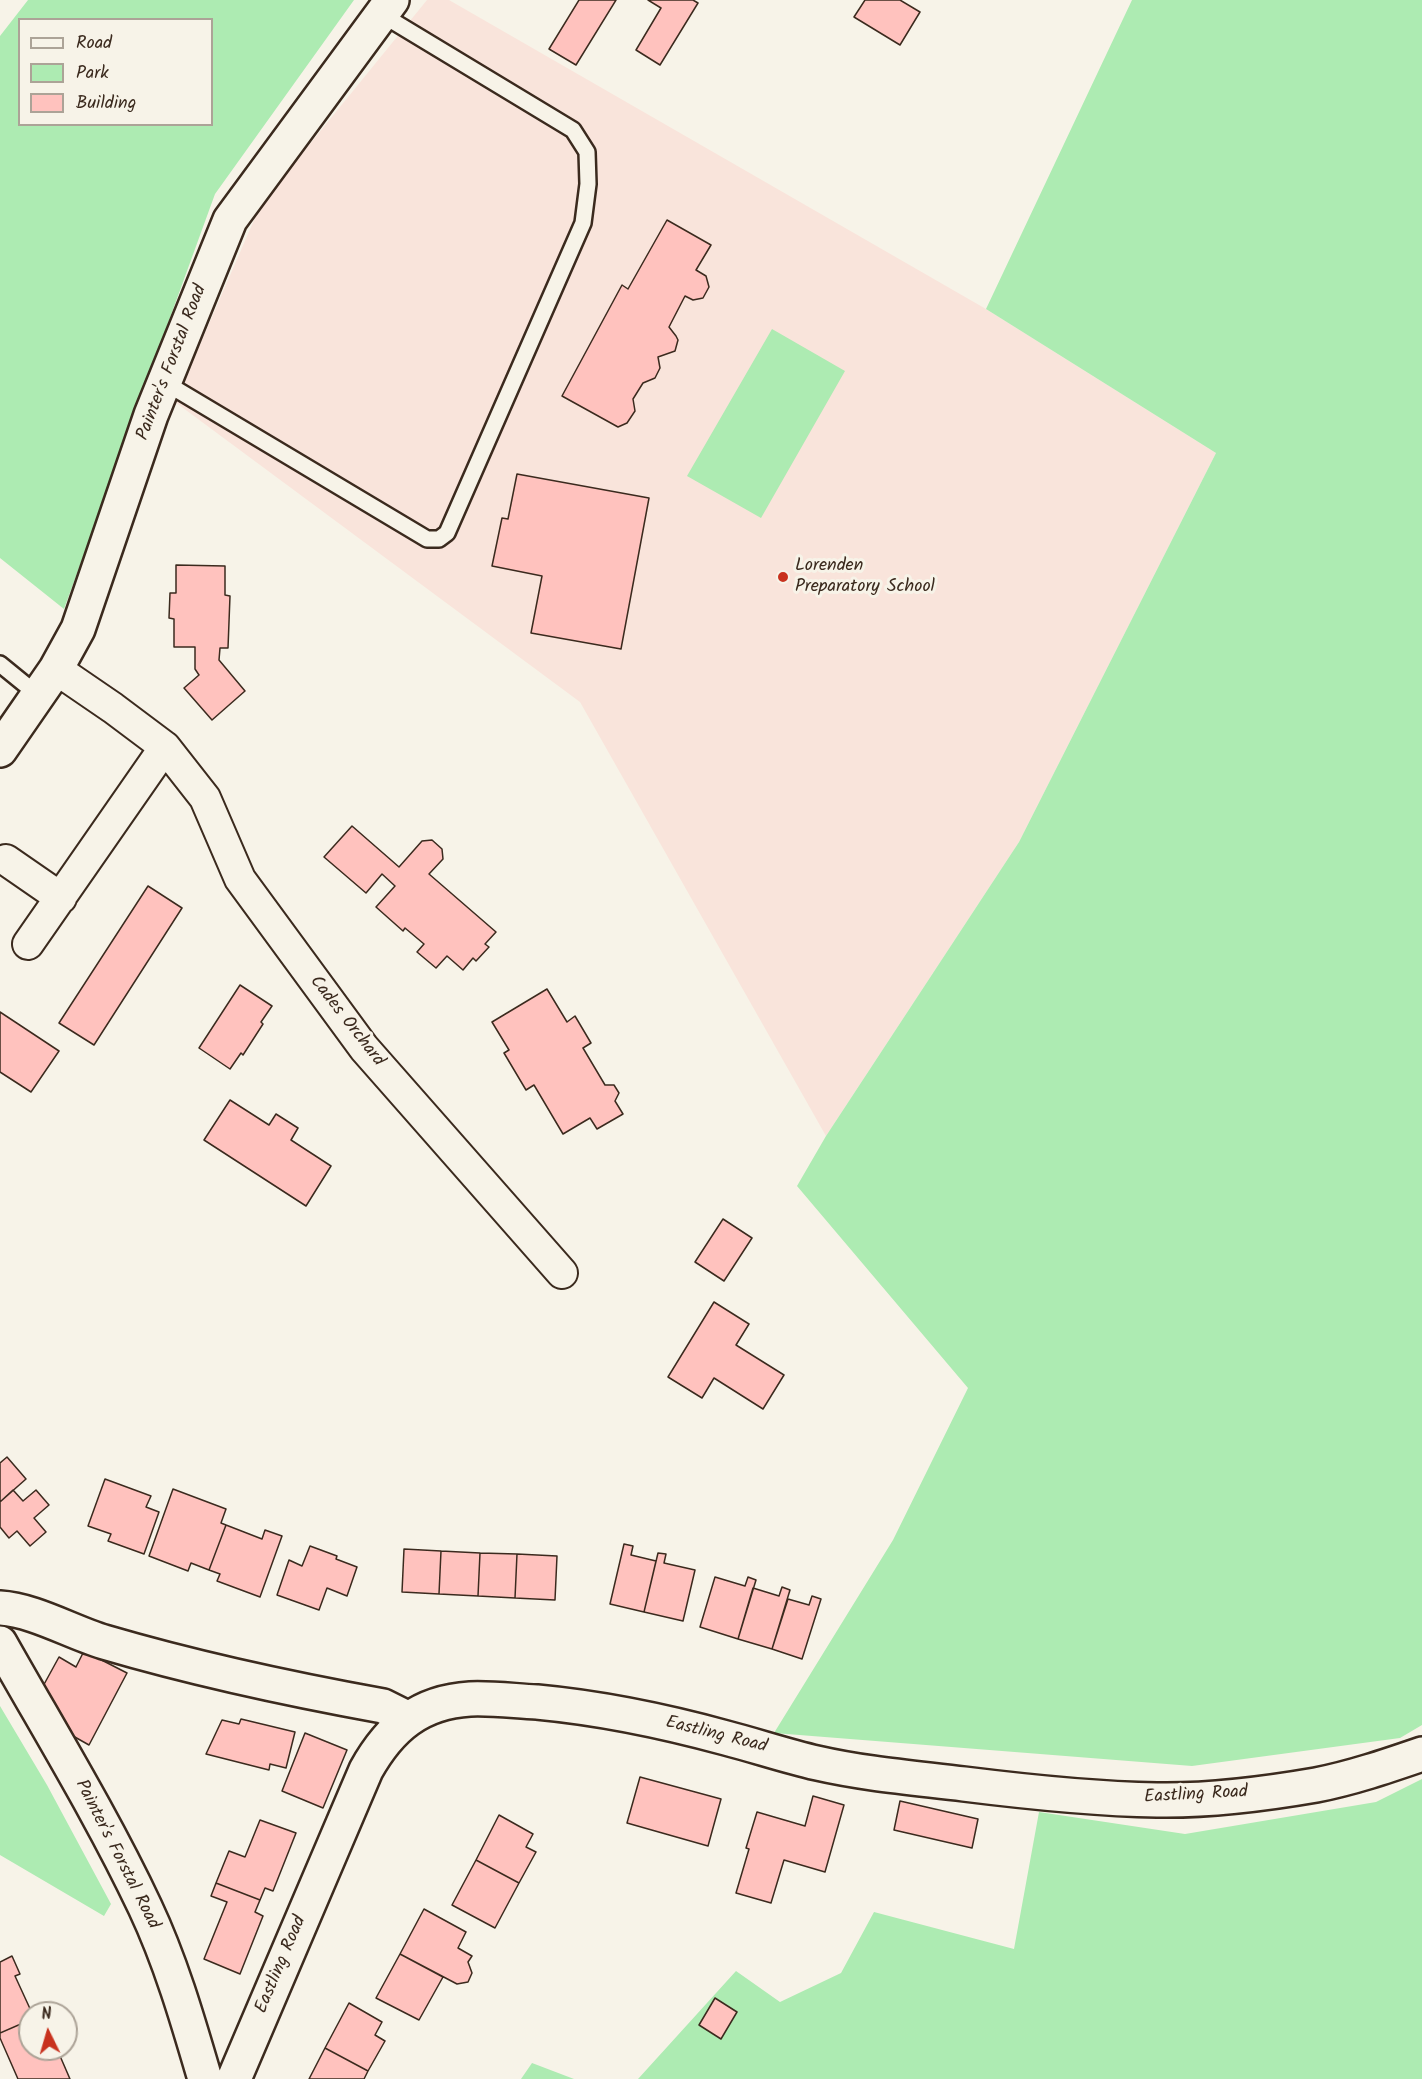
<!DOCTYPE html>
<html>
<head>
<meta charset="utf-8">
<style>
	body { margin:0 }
	#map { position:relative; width:1422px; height:2079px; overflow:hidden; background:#f7f3e8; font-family:Kalam,sans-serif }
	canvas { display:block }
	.legend { position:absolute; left:18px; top:18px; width:195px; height:108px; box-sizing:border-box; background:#f7f3e8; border:2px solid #aca397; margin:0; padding:8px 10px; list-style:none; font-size:18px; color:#3b2a1e }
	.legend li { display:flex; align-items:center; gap:12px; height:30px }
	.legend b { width:30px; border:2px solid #aca397 }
	.north { position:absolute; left:18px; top:2001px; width:60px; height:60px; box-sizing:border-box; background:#f7f3e8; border:2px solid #aca397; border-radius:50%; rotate:355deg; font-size:16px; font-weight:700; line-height:24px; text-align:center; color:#3b2a1e }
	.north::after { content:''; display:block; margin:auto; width:21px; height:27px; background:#c8321e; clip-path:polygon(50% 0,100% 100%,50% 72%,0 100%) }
</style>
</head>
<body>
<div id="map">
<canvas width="1422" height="2079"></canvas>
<ul class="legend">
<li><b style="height:8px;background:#f7f3e8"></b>Road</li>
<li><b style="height:16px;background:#adebb2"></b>Park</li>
<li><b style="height:16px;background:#ffc2be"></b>Building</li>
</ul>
<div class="north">N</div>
</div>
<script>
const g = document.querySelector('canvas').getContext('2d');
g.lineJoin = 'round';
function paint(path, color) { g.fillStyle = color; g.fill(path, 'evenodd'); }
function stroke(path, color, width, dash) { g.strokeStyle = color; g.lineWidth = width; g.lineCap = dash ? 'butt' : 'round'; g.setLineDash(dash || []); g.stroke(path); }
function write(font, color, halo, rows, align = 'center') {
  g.font = font + ' Kalam,sans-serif'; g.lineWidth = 6; g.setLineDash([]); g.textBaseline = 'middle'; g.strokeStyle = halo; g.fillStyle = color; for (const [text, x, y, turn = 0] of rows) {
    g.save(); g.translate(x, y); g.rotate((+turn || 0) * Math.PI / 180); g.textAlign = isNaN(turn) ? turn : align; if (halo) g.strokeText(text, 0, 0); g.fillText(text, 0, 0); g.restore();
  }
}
paint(new Path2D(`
	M 427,0 L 449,0 L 986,309 L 1216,453 L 1019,842 L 826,1136 L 580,702 L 175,402 L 261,204 Z`), '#f9e4db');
paint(new Path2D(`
	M 28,0 L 354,0 L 215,194 L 64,609 L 0,558 L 0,36 ZM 20,20 L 212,20 L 212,124 L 20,124 Z
	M 1132,0 L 1422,0 L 1422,1725 L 1400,1738 L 1192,1766 L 774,1733 L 893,1540 L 968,1388 L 797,1186 L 826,1136 L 1019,842 L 1216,453 L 986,309 Z
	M 772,329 L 845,371 L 761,518 L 687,476 Z
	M 0,1706 L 47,1785 L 111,1904 L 104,1916 L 0,1855 Z
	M 1422,1779 L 1422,2079 L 638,2079 L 736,1971 L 780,2002 L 841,1973 L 874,1912 L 1014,1949 L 1039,1812 L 1185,1834 L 1376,1802 Z
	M 532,2063 L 574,2079 L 521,2079 Z`), '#adebb2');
const building = new Path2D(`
	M 579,0 L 616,0 L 576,65 L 549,49 Z
	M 648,0 L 693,0 L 698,3 L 660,65 L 636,50 L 661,8 Z
	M 865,0 L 900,0 L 920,12 L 900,45 L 854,17 Z
	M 667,220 L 711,245 L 696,270 L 706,276 L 709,287 L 703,298 L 693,300 L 685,296 L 669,327 L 676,336 L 678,340 L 675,351 L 658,357 L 660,368 L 655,378 L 643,383 L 633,399 L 635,411 L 627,423 L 618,427 L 562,396 L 622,285 L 628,289 Z
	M 517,474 L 649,498 L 621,649 L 531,633 L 542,576 L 492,566 L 502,518 L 508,519 Z
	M 176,565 L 225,566 L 225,595 L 230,596 L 228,648 L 220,648 L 219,660 L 245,691 L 212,720 L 184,688 L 199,675 L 195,669 L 195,647 L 174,647 L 174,619 L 169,618 L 170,593 L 176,593 Z
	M 352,826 L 399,867 L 422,841 L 432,840 L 442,849 L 443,859 L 429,874 L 496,932 L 485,944 L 489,947 L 476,961 L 473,958 L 463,970 L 447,956 L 436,968 L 417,952 L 424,944 L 405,928 L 403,931 L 376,907 L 395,886 L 382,874 L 366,893 L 324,857 Z
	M 148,886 L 182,908 L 94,1045 L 59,1023 Z
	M 240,985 L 272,1006 L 261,1022 L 263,1024 L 243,1055 L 241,1053 L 230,1069 L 199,1048 Z
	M 547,989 L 567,1022 L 575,1016 L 591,1043 L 583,1048 L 605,1085 L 614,1085 L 619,1093 L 615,1101 L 623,1114 L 597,1129 L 590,1118 L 563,1134 L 534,1085 L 526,1090 L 504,1053 L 509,1050 L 492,1022 Z
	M 0,1012 L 59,1051 L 31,1092 L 0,1072 Z
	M 230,1100 L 269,1125 L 276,1114 L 298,1128 L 291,1140 L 331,1166 L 306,1206 L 204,1140 Z
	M 723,1219 L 752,1238 L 724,1281 L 695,1262 Z
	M 714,1302 L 749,1324 L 736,1345 L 784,1375 L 763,1409 L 714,1378 L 702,1398 L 668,1377 Z
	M 7,1457 L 26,1479 L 0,1502 L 0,1463 Z
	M 105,1479 L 151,1496 L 146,1507 L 159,1512 L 144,1554 L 108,1541 L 111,1534 L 88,1526 Z
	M 173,1489 L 226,1509 L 221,1523 L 226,1525 L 209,1570 L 191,1563 L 188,1571 L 149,1556 Z
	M 13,1490 L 23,1501 L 36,1490 L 49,1505 L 34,1518 L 46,1532 L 30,1546 L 17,1531 L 9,1538 L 0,1527 L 0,1502 Z
	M 226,1525 L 262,1539 L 265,1530 L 282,1536 L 260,1597 L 217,1581 L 220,1574 L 209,1570 Z
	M 624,1544 L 633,1546 L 631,1555 L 656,1561 L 644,1612 L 610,1604 Z
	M 310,1546 L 337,1556 L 336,1559 L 357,1567 L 347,1596 L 327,1588 L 319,1610 L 277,1595 L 289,1560 L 302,1566 Z
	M 404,1549 L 441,1551 L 439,1594 L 402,1592 Z
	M 441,1551 L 480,1553 L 478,1596 L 439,1594 Z
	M 480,1553 L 517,1554 L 515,1598 L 478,1596 Z
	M 658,1553 L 666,1554 L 664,1563 L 695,1570 L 683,1621 L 644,1612 Z
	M 517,1554 L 557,1556 L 555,1600 L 515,1598 Z
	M 715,1577 L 745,1586 L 748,1577 L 756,1580 L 738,1639 L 700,1627 Z
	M 782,1587 L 790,1590 L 772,1649 L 738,1639 L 753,1588 L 779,1596 Z
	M 812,1596 L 821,1599 L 802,1659 L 772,1649 L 788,1599 L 809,1605 Z
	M 84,1651 L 127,1673 L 89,1745 L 73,1736 L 42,1688 L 59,1657 L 76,1667 Z
	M 241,1719 L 295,1732 L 286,1768 L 270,1764 L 269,1770 L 206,1754 L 222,1720 L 239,1724 Z
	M 305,1733 L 347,1750 L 323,1808 L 282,1791 Z
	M 640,1777 L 721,1799 L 708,1846 L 627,1823 Z
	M 813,1796 L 844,1805 L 825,1872 L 784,1860 L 771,1903 L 736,1893 L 749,1849 L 746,1848 L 757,1812 L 805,1826 Z
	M 900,1801 L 978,1819 L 972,1848 L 894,1830 Z
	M 499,1815 L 533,1834 L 526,1847 L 536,1852 L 519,1883 L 476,1860 Z
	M 260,1820 L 296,1833 L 273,1891 L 265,1888 L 260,1900 L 216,1883 L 229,1851 L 245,1857 Z
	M 476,1860 L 519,1883 L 495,1928 L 452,1905 Z
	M 216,1883 L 260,1900 L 255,1912 L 263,1916 L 240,1974 L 204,1959 L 227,1902 L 211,1896 Z
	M 424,1909 L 466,1932 L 458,1948 L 472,1956 L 468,1962 L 472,1973 L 468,1982 L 457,1984 L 400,1954 Z
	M 400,1954 L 443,1977 L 419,2020 L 376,1998 Z
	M 12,1956 L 20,1974 L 15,1976 L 32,2013 L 30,2013 L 30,2020 L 0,2033 L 0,1962 Z
	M 715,1998 L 737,2012 L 721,2039 L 699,2025 Z
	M 349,2003 L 382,2022 L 375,2035 L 385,2041 L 368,2071 L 325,2048 Z
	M 30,2020 L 30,2049 L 57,2049 L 70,2079 L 18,2079 L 0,2038 L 0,2033 Z
	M 325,2048 L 368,2071 L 364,2079 L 309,2079 Z`);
paint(building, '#ffc2be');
stroke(building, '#3b2a1e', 1.5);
const service = new Path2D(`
	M 164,382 L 427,539 L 439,539 L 447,533 L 583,223 L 588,184 L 587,152 L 573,130 L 381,14
	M 0,664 L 38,695`);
const minor = new Path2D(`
	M 56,669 L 113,708 L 165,747 L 205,798 L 240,879 L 364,1048 L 562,1273
	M 6,860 L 61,898
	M 28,944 L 165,747`);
const tertiary = new Path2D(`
	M 0,750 L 56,669 L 78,629 L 151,415 L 230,220 L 392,0
	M 0,1608 C 34,1610 71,1632 104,1642 C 196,1669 289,1689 383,1706 L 409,1719
	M 0,1643 C 49,1730 102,1816 145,1907 C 171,1962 188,2021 205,2079
	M 234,2079 L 366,1770 C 390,1727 420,1702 470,1699 C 492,1698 515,1701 537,1702 C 601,1708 664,1721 726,1738 C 757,1746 786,1756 817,1763 C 865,1774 915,1778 964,1784 C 1028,1792 1093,1799 1157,1800 C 1210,1801 1264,1794 1316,1785 C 1352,1778 1387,1766 1422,1754`);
stroke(service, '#3b2a1e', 20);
stroke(minor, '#3b2a1e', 34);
stroke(tertiary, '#3b2a1e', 38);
stroke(service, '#f7f3e8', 15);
stroke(minor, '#f7f3e8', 30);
stroke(tertiary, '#f7f3e8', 33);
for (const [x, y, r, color] of [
	[783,577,6,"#c8321e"]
]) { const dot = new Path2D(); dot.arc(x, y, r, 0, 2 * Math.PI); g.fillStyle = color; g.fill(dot); stroke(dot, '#f7f3e8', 2); }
write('18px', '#3b2a1e', '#f7f3e8', [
	["Painter's Forstal Road",173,363,-69],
	["Cades Orchard",346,1022,52],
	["Eastling Road",716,1736,14],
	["Eastling Road",1196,1796,-3],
	["Painter's Forstal Road",116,1855,63],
	["Eastling Road",282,1965,-67]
]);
write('18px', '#3b2a1e', '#f7f3e8', [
	["Lorenden",795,567],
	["Preparatory School",795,588]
], 'left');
</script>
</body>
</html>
